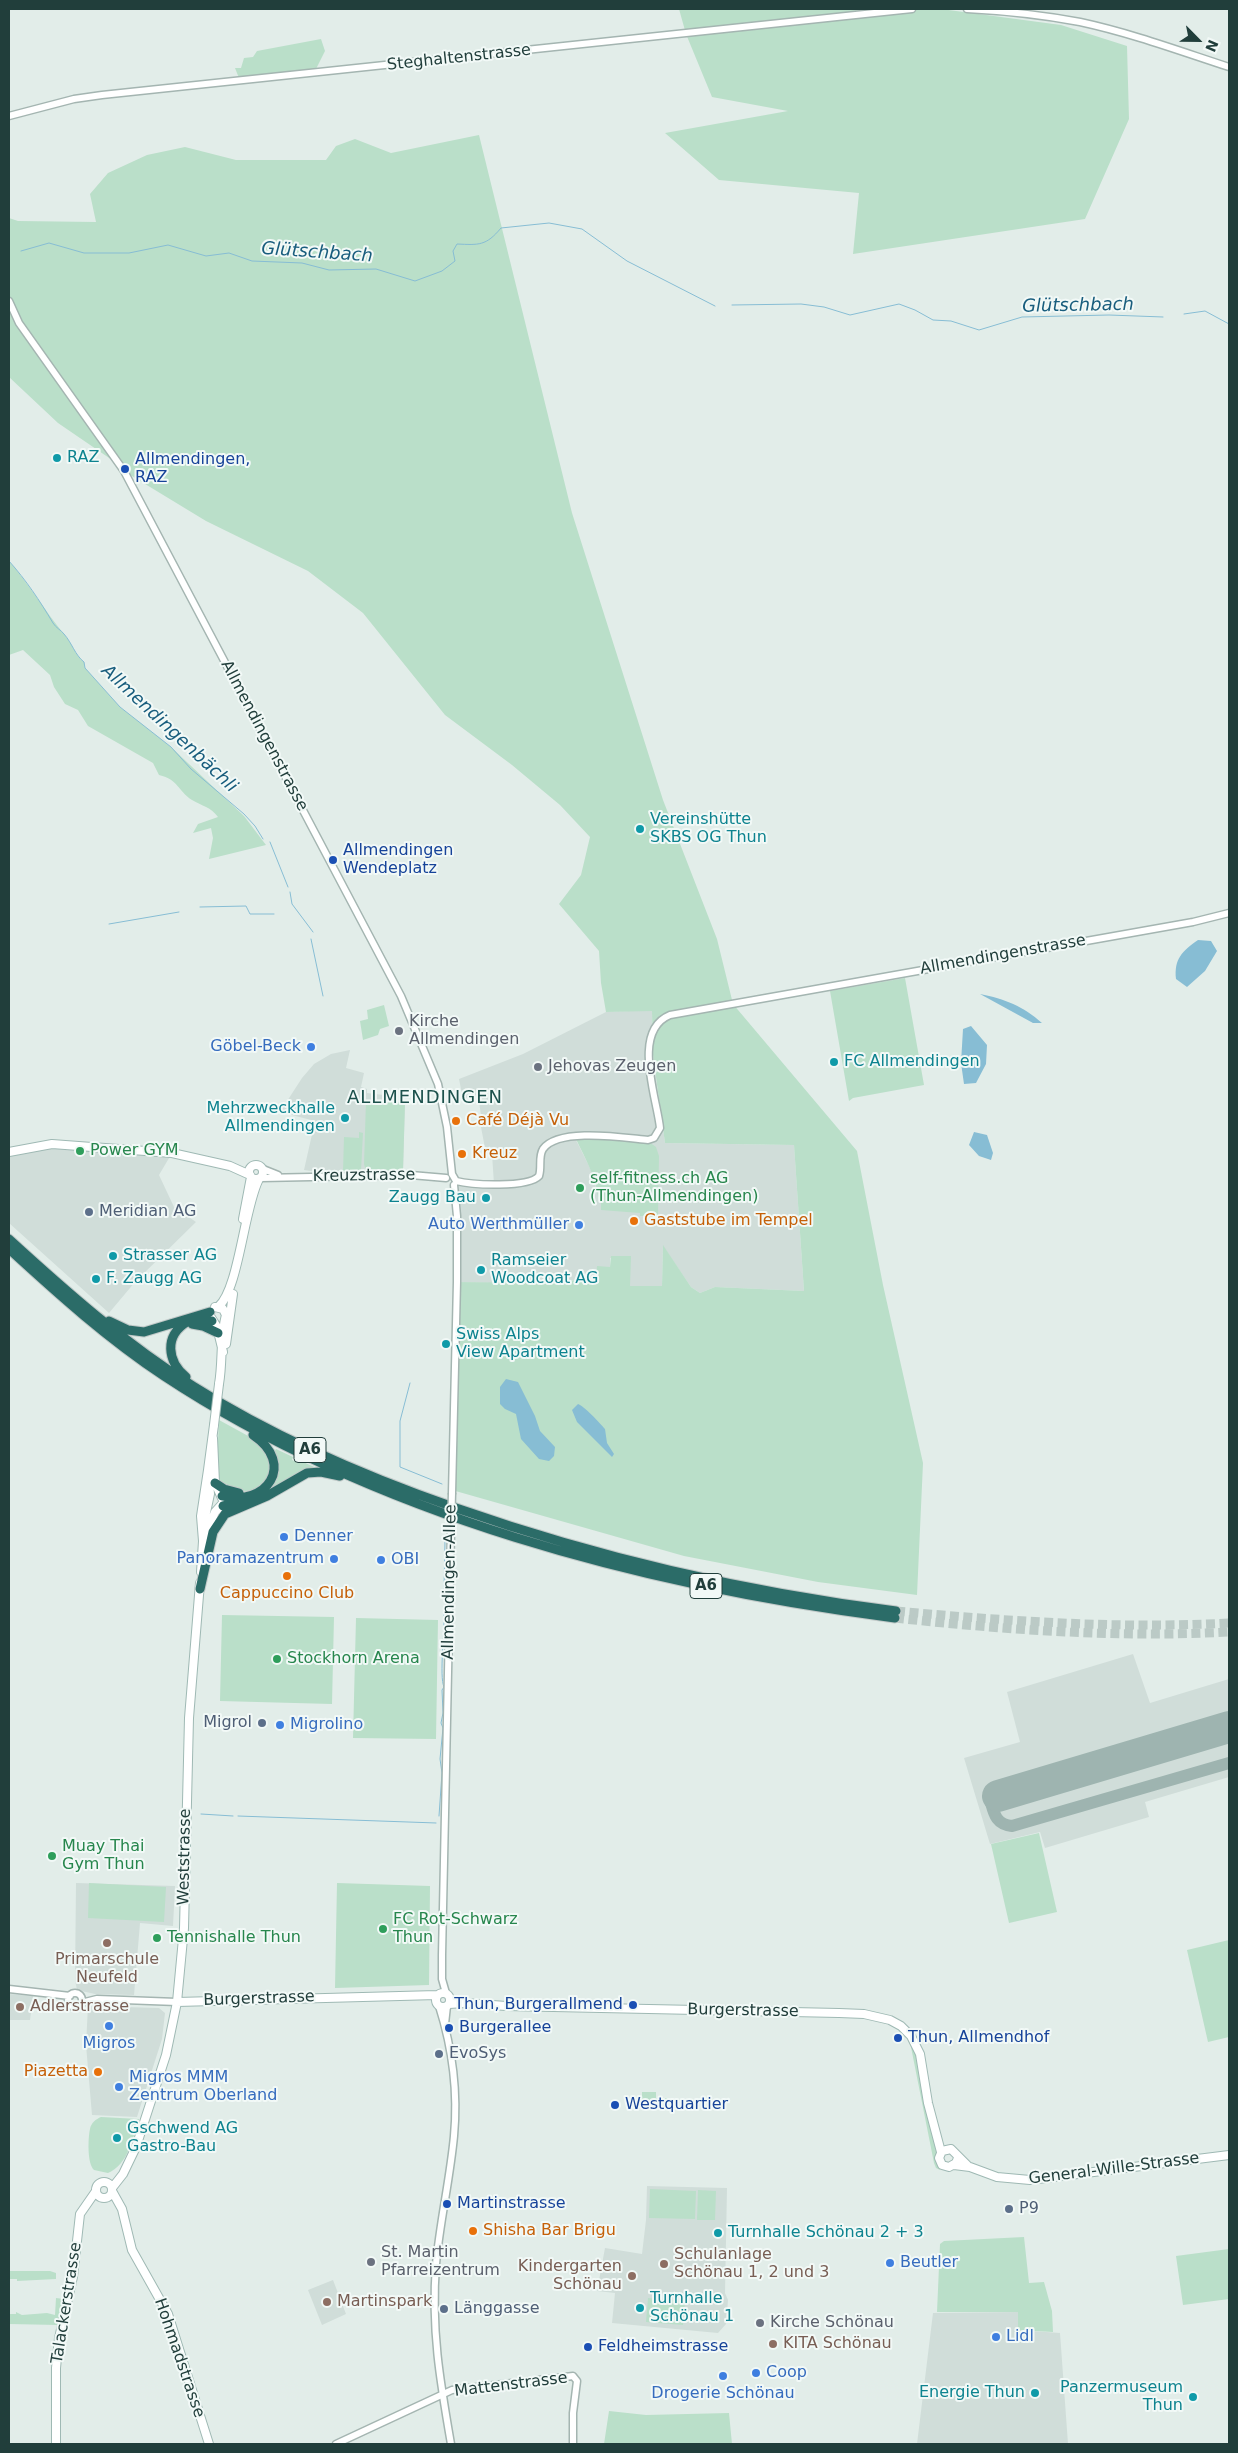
<!DOCTYPE html>
<html>
<head>
<meta charset="utf-8">
<style>
	body { margin:0 }
	#map { position:relative; width:1238px; height:2453px; overflow:hidden; background:#e2ede9; font-family:"DejaVu Sans",sans-serif }
	canvas { display:block }
	.frame { position:absolute; inset:0; border:10px solid #213e3b; pointer-events:none }
	.north { position:absolute; left:1173px; top:15px; width:50px; height:50px; -webkit-text-stroke:4px #f2f9f7; paint-order:stroke; rotate:113deg; font-size:14px; font-weight:700; line-height:20px; text-align:center; color:#213e3b }
	.north::after { content:''; display:block; margin:auto; width:18px; height:22px; background:#213e3b; clip-path:polygon(50% 0,100% 100%,50% 72%,0 100%) }
</style>
</head>
<body>
<div id="map">
<canvas width="1238" height="2453"></canvas>
<div class="frame"></div>
<div class="north">N</div>
</div>
<script>
const g = document.querySelector('canvas').getContext('2d');
g.lineJoin = 'round';
function paint(path, color) { g.fillStyle = color; g.fill(path, 'evenodd'); }
function stroke(path, color, width, dash) { g.strokeStyle = color; g.lineWidth = width; g.lineCap = dash ? 'butt' : 'round'; g.setLineDash(dash || []); g.stroke(path); }
function write(font, color, halo, rows, align = 'center') {
  g.font = font + ' "DejaVu Sans",sans-serif'; g.lineWidth = 4; g.setLineDash([]); g.textBaseline = 'middle'; g.strokeStyle = halo; g.fillStyle = color; for (const [text, x, y, turn = 0] of rows) {
    g.save(); g.translate(x, y); g.rotate((+turn || 0) * Math.PI / 180); g.textAlign = isNaN(turn) ? turn : align; if (halo) g.strokeText(text, 0, 0); g.fillText(text, 0, 0); g.restore();
  }
}
paint(new Path2D(`
	M 652,1010 L 653,1055 L 665,1143 L 794,1145 L 804,1291 L 715,1287 L 700,1293 L 691,1287 L 663,1246 L 662,1286 L 630,1286 L 630,1256 L 610,1258 L 610,1267 L 597,1281 L 545,1280 L 544,1283 L 524,1284 L 457,1282 L 456,1181 L 494,1184 L 492,1154 L 489,1154 L 489,1148 L 485,1148 L 480,1122 L 482,1121 L 478,1096 L 463,1099 L 459,1079 L 523,1054 L 606,1012 ZM 576,1140 L 658,1217 L 640,1216 L 640,1213 L 601,1197 L 596,1190 L 595,1178 Z
	M 350,1050 L 346,1068 L 364,1073 L 361,1087 L 367,1089 L 367,1093 L 392,1096 L 392,1102 L 405,1102 L 403,1171 L 317,1172 L 304,1170 L 315,1121 L 280,1112 L 302,1078 L 314,1064 L 331,1054 Z
	M 40,1145 L 172,1153 L 159,1175 L 174,1207 L 196,1222 L 135,1282 L 109,1313 L 9,1223 L 9,1152 Z
	M 1133,1654 L 1150,1703 L 1229,1679 L 1229,1777 L 1145,1802 L 1149,1817 L 1045,1848 L 1040,1832 L 990,1844 L 964,1758 L 1020,1742 L 1007,1692 Z
	M 76,1883 L 175,1886 L 173,1926 L 140,1923 L 134,1995 L 95,1994 L 77,1990 L 75,1980 Z
	M 9,1994 L 33,1996 L 30,2020 L 9,2020 Z
	M 88,2006 L 159,2008 L 165,2013 L 162,2039 L 137,2117 L 92,2115 L 86,2045 Z
	M 647,2186 L 727,2188 L 725,2293 L 728,2300 L 726,2324 L 718,2333 L 612,2323 L 615,2293 L 597,2291 L 605,2248 L 642,2254 L 646,2220 Z
	M 333,2280 L 346,2314 L 322,2325 L 308,2290 Z
	M 1018,2312 L 1018,2330 L 1060,2333 L 1068,2444 L 917,2444 L 933,2313 Z`), '#d0ddd9');
paint(new Path2D(`
	M 679,9 L 941,9 L 1061,25 L 1127,46 L 1129,119 L 1085,219 L 853,254 L 859,193 L 719,180 L 665,133 L 788,111 L 712,97 L 686,34 Z
	M 321,39 L 325,51 L 315,71 L 239,78 L 235,68 L 241,68 L 244,58 L 253,57 L 257,51 Z
	M 479,135 L 572,513 L 663,800 L 717,939 L 733,1004 L 857,1151 L 883,1285 L 923,1463 L 917,1595 L 818,1582 L 684,1556 L 452,1490 L 457,1282 L 544,1283 L 544,1280 L 596,1281 L 597,1266 L 610,1267 L 611,1256 L 631,1256 L 630,1286 L 662,1286 L 663,1245 L 691,1287 L 700,1293 L 715,1287 L 804,1291 L 794,1145 L 665,1143 L 653,1055 L 652,1011 L 606,1012 L 601,983 L 599,951 L 559,904 L 581,875 L 590,837 L 560,805 L 512,765 L 445,715 L 363,613 L 308,571 L 206,521 L 127,473 L 115,462 L 58,423 L 9,377 L 9,218 L 18,221 L 96,222 L 90,194 L 108,173 L 147,155 L 185,147 L 236,160 L 326,160 L 336,146 L 355,139 L 391,153 Z
	M 9,561 C 29,584 45,611 64,634 C 72,643 75,655 84,662 L 85,668 L 120,707 L 171,747 L 244,816 L 266,845 L 209,859 L 213,838 L 211,828 L 193,833 L 198,824 L 218,817 C 211,807 202,806 192,800 C 177,790 179,780 159,775 L 153,763 L 88,726 L 78,710 L 65,704 L 54,687 L 50,675 L 23,650 L 9,655 Z
	M 905,978 L 924,1085 L 853,1098 L 849,1101 L 830,991 Z
	M 384,1005 L 389,1026 L 380,1029 L 378,1035 L 363,1040 L 360,1021 L 368,1019 L 367,1010 Z
	M 366,1101 L 405,1102 L 403,1171 L 366,1171 L 364,1164 Z
	M 359,1132 L 363,1133 L 361,1171 L 343,1171 L 344,1137 L 359,1138 Z
	M 590,1138 L 649,1142 L 656,1147 L 659,1156 L 658,1217 L 640,1216 L 640,1213 L 601,1210 L 601,1197 L 598,1197 C 596,1177 585,1158 576,1139 Z
	M 219,1420 L 250,1437 L 269,1457 L 270,1475 C 251,1498 242,1492 218,1482 L 217,1462 Z
	M 276,1449 L 293,1457 L 292,1460 L 299,1463 L 301,1461 L 321,1470 L 264,1494 C 278,1481 278,1470 274,1452 Z
	M 222,1615 L 334,1617 L 332,1704 L 220,1701 Z
	M 356,1618 L 438,1620 L 436,1739 L 353,1738 Z
	M 1039,1833 L 1057,1912 L 1009,1923 L 991,1844 Z
	M 89,1883 L 166,1887 L 164,1922 L 88,1918 Z
	M 337,1883 L 430,1886 L 429,1985 L 335,1988 Z
	M 1229,1940 L 1229,2037 L 1208,2042 L 1187,1950 Z
	M 910,2042 L 915,2050 L 940,2170 L 936,2168 L 934,2163 Z
	M 642,2092 L 656,2092 L 656,2098 L 667,2098 L 667,2107 L 647,2105 L 647,2100 L 642,2100 Z
	M 101,2117 L 139,2119 C 133,2137 128,2165 108,2173 L 94,2170 C 87,2163 88,2138 90,2129 C 91,2123 96,2119 101,2117 Z
	M 650,2189 L 696,2191 L 695,2219 L 649,2218 Z
	M 698,2190 L 716,2191 L 715,2220 L 697,2220 Z
	M 1024,2237 L 1029,2283 L 1044,2282 L 1052,2311 L 1053,2332 L 1018,2330 L 1018,2312 L 937,2312 L 940,2244 L 944,2241 Z
	M 1229,2249 L 1229,2299 L 1183,2305 L 1176,2256 Z
	M 10,2271 L 50,2271 L 56,2273 L 56,2279 L 17,2281 L 17,2279 L 10,2279 Z
	M 56,2298 L 64,2299 L 58,2325 L 9,2324 L 9,2304 L 10,2314 L 16,2314 L 16,2312 L 22,2315 L 47,2313 L 55,2315 Z
	M 648,2298 L 685,2301 L 683,2325 L 646,2322 Z
	M 609,2411 L 646,2415 L 729,2413 L 732,2444 L 604,2444 Z`), '#badfc9');
paint(new Path2D(`
	M 1198,940 L 1211,941 L 1217,951 L 1205,971 L 1187,987 L 1176,979 C 1174,959 1182,951 1198,940 Z
	M 980,994 C 1005,999 1023,1006 1042,1023 L 1033,1023 Z
	M 971,1026 L 987,1045 L 986,1064 L 976,1083 L 964,1084 L 961,1063 L 963,1029 Z
	M 974,1132 L 987,1135 L 993,1153 L 991,1160 L 979,1156 L 969,1145 Z
	M 506,1379 L 518,1382 L 535,1416 L 540,1431 L 555,1447 L 554,1456 L 549,1461 L 539,1459 L 521,1439 L 516,1414 L 505,1409 L 500,1404 L 500,1387 Z
	M 578,1404 C 583,1405 601,1424 605,1429 L 607,1443 L 614,1454 L 612,1457 L 577,1422 L 572,1410 Z`), '#87bdd4');
stroke(new Path2D(`
	M 21,251 L 49,243 L 84,253 L 129,253 L 168,245 L 206,256 L 229,253 L 252,261 L 302,263 L 329,270 L 376,269 L 415,281 L 442,271 L 455,261 L 453,251 L 457,244 C 479,245 486,246 501,228 L 549,223 L 582,229 L 627,261 L 715,306
	M 732,305 L 801,304 L 824,307 L 850,315 L 899,304 L 915,310 L 933,320 L 951,321 L 979,330 L 1022,317 L 1109,315 L 1163,317
	M 1184,314 L 1205,311 L 1229,324
	M 9,561 C 26,580 40,601 53,623 C 56,628 61,630 64,634 C 72,643 75,655 84,662 L 85,668 L 120,707 L 171,747 L 191,769 L 244,814 L 255,826 L 263,839
	M 270,842 L 288,887
	M 290,892 L 292,904 L 313,932
	M 200,907 L 246,906 L 250,914 L 274,914
	M 109,924 L 179,912
	M 311,939 L 323,996
	M 410,1383 L 400,1421 L 400,1467 L 442,1484
	M 444,1589 L 445,1541
	M 201,1814 L 233,1816
	M 238,1816 L 436,1823
	M 439,1816 L 442,1773 L 440,1759 L 443,1728 L 441,1723 L 443,1713 L 442,1690 L 444,1687 C 439,1676 445,1630 444,1611`), '#87bdd4', 1);
stroke(new Path2D(`
	M 998,1796 L 990,1799 C 994,1813 995,1824 1012,1826 L 1229,1763`), '#9eb4b0', 12);
stroke(new Path2D(`
	M 998,1796 L 1229,1727`), '#9eb4b0', 32);
stroke(new Path2D(`
	M 896,1611 C 1007,1621 1118,1629 1229,1623
	M 895,1618 C 1006,1630 1118,1638 1229,1632`), '#bbcac6', 9, [9, 4.5]);
const tertiary = new Path2D(`
	M 967,9 C 1005,11 1043,15 1080,22 C 1131,33 1180,51 1229,67
	M 9,116 L 74,99 L 102,95 L 912,9
	M 9,301 L 19,323 L 124,471 L 401,996 L 438,1084 L 447,1127 L 452,1174
	M 263,1169 L 278,1175
	M 452,1174 L 456,1181 C 472,1185 528,1188 539,1176 C 542,1167 538,1157 543,1149 C 559,1127 625,1138 648,1140 L 654,1138 L 660,1128 C 657,1098 631,1031 670,1015 L 1193,922 L 1229,913
	M 261,1178 L 411,1175 L 446,1178
	M 452,1493 L 457,1282 L 457,1216 L 454,1185
	M 9,1989 L 70,1996
	M 446,1993 L 442,1979 L 442,1955 L 451,1531
	M68 2000a7 7 0 1 1 14 0a7 7 0 1 1-14 0Z
	M 81,2003 L 97,1999 L 177,2002
	M 439,2006 C 452,2047 458,2093 454,2136 C 450,2179 440,2221 436,2264 C 431,2329 440,2381 451,2444
	M 445,2024 L 447,2006
	M 336,2444 L 452,2390 L 573,2376 L 577,2381 L 573,2413 L 573,2444`);
const secondary = new Path2D(`
	M 9,1152 L 52,1144 L 172,1153 L 230,1166 L 250,1175
	M249 1172a7 7 0 1 1 14 0a7 7 0 1 1-14 0Z
	M 243,1219 L 251,1177
	M 215,1307 L 223,1309 L 226,1315 C 220,1336 223,1361 219,1384
	M 218,1307 C 239,1290 244,1207 259,1179
	M 210,1316 L 217,1327 L 223,1352
	M 226,1344 L 233,1294
	M 204,1522 L 210,1494 L 208,1470 L 214,1425
	M 204,1538 L 215,1512 L 224,1502 L 215,1483 L 213,1438
	M 201,1572 L 203,1541 L 201,1516 L 208,1470
	M436 2000a7 7 0 1 1 14 0a7 7 0 1 1-14 0Z
	M 177,2002 L 437,1995
	M 449,2004 L 465,2003 L 506,2006 L 839,2013 L 864,2014 L 890,2020 L 901,2026 L 911,2036 L 920,2054 L 928,2103 L 941,2152
	M 958,2158 L 956,2163 L 949,2167 L 942,2165 L 939,2158 L 942,2151 L 951,2149 L 968,2166
	M 954,2165 L 970,2167 L 997,2177 L 1030,2180 L 1229,2155
	M96 2190a8 8 0 1 1 16 0a8 8 0 1 1-16 0Z
	M 112,2188 L 123,2174 L 136,2147 L 166,2055 L 177,2002 L 184,1928 L 189,1718 L 200,1583
	M 112,2191 L 122,2209 L 132,2250 L 168,2314 L 209,2444
	M 56,2444 L 56,2368 L 59,2338 L 73,2277 L 80,2214 L 96,2191`);
const motorway = new Path2D(`
	M 9,1239 C 67,1292 126,1344 193,1386 C 275,1438 364,1476 456,1508 C 599,1558 746,1592 896,1611
	M 9,1249 C 58,1294 108,1339 164,1376 C 376,1516 646,1586 895,1618
	M 109,1321 L 128,1330 L 144,1332 L 210,1312
	M 192,1324 L 203,1326 L 218,1333
	M 186,1377 C 167,1361 164,1336 187,1322 L 212,1321
	M 215,1483 L 224,1489 L 239,1493
	M 222,1496 C 267,1507 296,1464 253,1435
	M 223,1506 L 240,1502
	M 200,1589 L 213,1532 L 225,1514 L 267,1496 L 307,1473 L 321,1472 L 340,1476`);
stroke(tertiary, '#a4b5b1', 9);
stroke(secondary, '#9fb9b4', 10);
stroke(motorway, '#c1c9c8', 11);
stroke(tertiary, '#fff', 6);
stroke(secondary, '#fff', 8);
stroke(motorway, '#2b6c68', 9);
const tertiaryBridge = new Path2D(`
	M 451,1531 L 452,1493`);
const secondaryBridge = new Path2D(`
	M 214,1425 L 219,1384`);
stroke(tertiaryBridge, '#a4b5b1', 9, []);
stroke(secondaryBridge, '#9fb9b4', 10, []);
stroke(tertiaryBridge, '#fff', 6);
stroke(secondaryBridge, '#fff', 8);
for (const [x, y, r, color] of [
	[57,458,5,"#0f9aa8"],
	[125,469,5,"#1a4fb4"],
	[640,829,5,"#0f9aa8"],
	[333,860,5,"#1a4fb4"],
	[399,1031,5,"#6b7280"],
	[311,1047,5,"#3f7fe0"],
	[834,1062,5,"#0f9aa8"],
	[538,1067,5,"#6b7280"],
	[345,1118,5,"#0f9aa8"],
	[456,1121,5,"#e8710a"],
	[80,1151,5,"#2e9e5b"],
	[462,1154,5,"#e8710a"],
	[580,1188,5,"#2e9e5b"],
	[486,1198,5,"#0f9aa8"],
	[89,1212,5,"#5c6f8a"],
	[634,1221,5,"#e8710a"],
	[579,1225,5,"#3f7fe0"],
	[113,1256,5,"#0f9aa8"],
	[481,1270,5,"#0f9aa8"],
	[96,1279,5,"#0f9aa8"],
	[446,1344,5,"#0f9aa8"],
	[284,1537,5,"#3f7fe0"],
	[334,1559,5,"#3f7fe0"],
	[381,1560,5,"#3f7fe0"],
	[287,1576,5,"#e8710a"],
	[277,1659,5,"#2e9e5b"],
	[262,1723,5,"#5c6f8a"],
	[280,1725,5,"#3f7fe0"],
	[52,1856,5,"#2e9e5b"],
	[383,1929,5,"#2e9e5b"],
	[157,1938,5,"#2e9e5b"],
	[107,1943,5,"#8d6e63"],
	[633,2005,5,"#1a4fb4"],
	[20,2007,5,"#8d6e63"],
	[109,2026,5,"#3f7fe0"],
	[449,2028,5,"#1a4fb4"],
	[898,2038,5,"#1a4fb4"],
	[439,2054,5,"#5c6f8a"],
	[98,2072,5,"#e8710a"],
	[119,2087,5,"#3f7fe0"],
	[615,2105,5,"#1a4fb4"],
	[117,2138,5,"#0f9aa8"],
	[447,2204,5,"#1a4fb4"],
	[1009,2209,5,"#5c6f8a"],
	[473,2231,5,"#e8710a"],
	[718,2233,5,"#0f9aa8"],
	[371,2262,5,"#6b7280"],
	[890,2263,5,"#3f7fe0"],
	[664,2264,5,"#8d6e63"],
	[632,2276,5,"#8d6e63"],
	[327,2302,5,"#8d6e63"],
	[640,2308,5,"#0f9aa8"],
	[444,2309,5,"#5c6f8a"],
	[760,2323,5,"#6b7280"],
	[996,2337,5,"#3f7fe0"],
	[773,2344,5,"#8d6e63"],
	[588,2347,5,"#1a4fb4"],
	[756,2373,5,"#3f7fe0"],
	[723,2376,5,"#3f7fe0"],
	[1035,2393,5,"#0f9aa8"],
	[1193,2397,5,"#0f9aa8"]
]) { const dot = new Path2D(); dot.arc(x, y, r, 0, 2 * Math.PI); g.fillStyle = color; g.fill(dot); stroke(dot, '#f2f9f7', 2); }
for (const [x, y, w] of [
	[310,1450,32],
	[706,1586,32]
]) { const box = new Path2D(); box.roundRect(x - w / 2, y - 12.5, w, 25, 4); g.fillStyle = '#f2f9f7'; g.fill(box); stroke(box, '#213e3b', 1); }
write('bold 15px', '#213e3b', null, [
	["A6",310,1450],
	["A6",706,1586]
]);
write('16px', '#213e3b', '#f2f9f7', [
	["Steghaltenstrasse",459,58,-6],
	["Allmendingenstrasse",264,736,62],
	["Allmendingenstrasse",1003,955,-10],
	["Kreuzstrasse",364,1176,-1],
	["Allmendingen-Allee",450,1582,-89],
	["Weststrasse",185,1857,-89],
	["Burgerstrasse",259,1999,-2],
	["Burgerstrasse",743,2011,1],
	["General-Wille-Strasse",1114,2169,-7],
	["Talackerstrasse",67,2303,-81],
	["Hohmadstrasse",179,2358,71],
	["Mattenstrasse",511,2385,-7]
]);
write('16px', '#0d838f', '#f2f9f7', [
	["RAZ",67,458],
	["Vereinshütte",650,820],
	["SKBS OG Thun",650,838],
	["FC Allmendingen",844,1062],
	["Mehrzweckhalle",335,1109,"right"],
	["Allmendingen",335,1127,"right"],
	["Zaugg Bau",476,1198,"right"],
	["Strasser AG",123,1256],
	["Ramseier",491,1261],
	["Woodcoat AG",491,1279],
	["F. Zaugg AG",106,1279],
	["Swiss Alps",456,1335],
	["View Apartment",456,1353],
	["Gschwend AG",127,2129],
	["Gastro-Bau",127,2147],
	["Turnhalle Schönau 2 + 3",728,2233],
	["Turnhalle",650,2299],
	["Schönau 1",650,2317],
	["Panzermuseum",1183,2388,"right"],
	["Thun",1183,2406,"right"],
	["Energie Thun",1025,2393,"right"]
], 'left');
write('16px', '#164399', '#f2f9f7', [
	["Allmendingen,",135,460],
	["RAZ",135,478],
	["Allmendingen",343,851],
	["Wendeplatz",343,869],
	["Thun, Burgerallmend",623,2005,"right"],
	["Burgerallee",459,2028],
	["Thun, Allmendhof",908,2038],
	["Westquartier",625,2105],
	["Martinstrasse",457,2204],
	["Feldheimstrasse",598,2347]
], 'left');
write('16px', '#5b616d', '#f2f9f7', [
	["Kirche",409,1022],
	["Allmendingen",409,1040],
	["Jehovas Zeugen",548,1067],
	["St. Martin",381,2253],
	["Pfarreizentrum",381,2271],
	["Kirche Schönau",770,2323]
], 'left');
write('16px', '#366cbe', '#f2f9f7', [
	["Göbel-Beck",301,1047,"right"],
	["Auto Werthmüller",569,1225,"right"],
	["Denner",294,1537],
	["Panoramazentrum",324,1559,"right"],
	["OBI",391,1560],
	["Migrolino",290,1725],
	["Migros",109,2044,"center"],
	["Migros MMM",129,2078],
	["Zentrum Oberland",129,2096],
	["Beutler",900,2263],
	["Lidl",1006,2337],
	["Coop",766,2373],
	["Drogerie Schönau",723,2394,"center"]
], 'left');
write('16px', '#c56008', '#f2f9f7', [
	["Café Déjà Vu",466,1121],
	["Kreuz",472,1154],
	["Gaststube im Tempel",644,1221],
	["Cappuccino Club",287,1594,"center"],
	["Piazetta",88,2072,"right"],
	["Shisha Bar Brigu",483,2231]
], 'left');
write('16px', '#27864d', '#f2f9f7', [
	["Power GYM",90,1151],
	["self-fitness.ch AG",590,1179],
	["(Thun-Allmendingen)",590,1197],
	["Stockhorn Arena",287,1659],
	["Muay Thai",62,1847],
	["Gym Thun",62,1865],
	["FC Rot-Schwarz",393,1920],
	["Thun",393,1938],
	["Tennishalle Thun",167,1938]
], 'left');
write('16px', '#4e5e75', '#f2f9f7', [
	["Meridian AG",99,1212],
	["Migrol",252,1723,"right"],
	["EvoSys",449,2054],
	["P9",1019,2209],
	["Länggasse",454,2309]
], 'left');
write('16px', '#785e54', '#f2f9f7', [
	["Primarschule",107,1960,"center"],
	["Neufeld",107,1978,"center"],
	["Adlerstrasse",30,2007],
	["Schulanlage",674,2255],
	["Schönau 1, 2 und 3",674,2273],
	["Kindergarten",622,2267,"right"],
	["Schönau",622,2285,"right"],
	["Martinspark",337,2302],
	["KITA Schönau",783,2344]
], 'left');
write('italic 18px', '#185d7d', '#f2f9f7', [
	["Glütschbach",317,253,4],
	["Glütschbach",1078,306,-1],
	["Allmendingenbächli",169,729,43]
]);
g.letterSpacing = '1px';
write('18px', '#1c514c', '#f2f9f7', [
	["ALLMENDINGEN",425,1098]
]);
g.letterSpacing = '0px';
</script>
</body>
</html>
